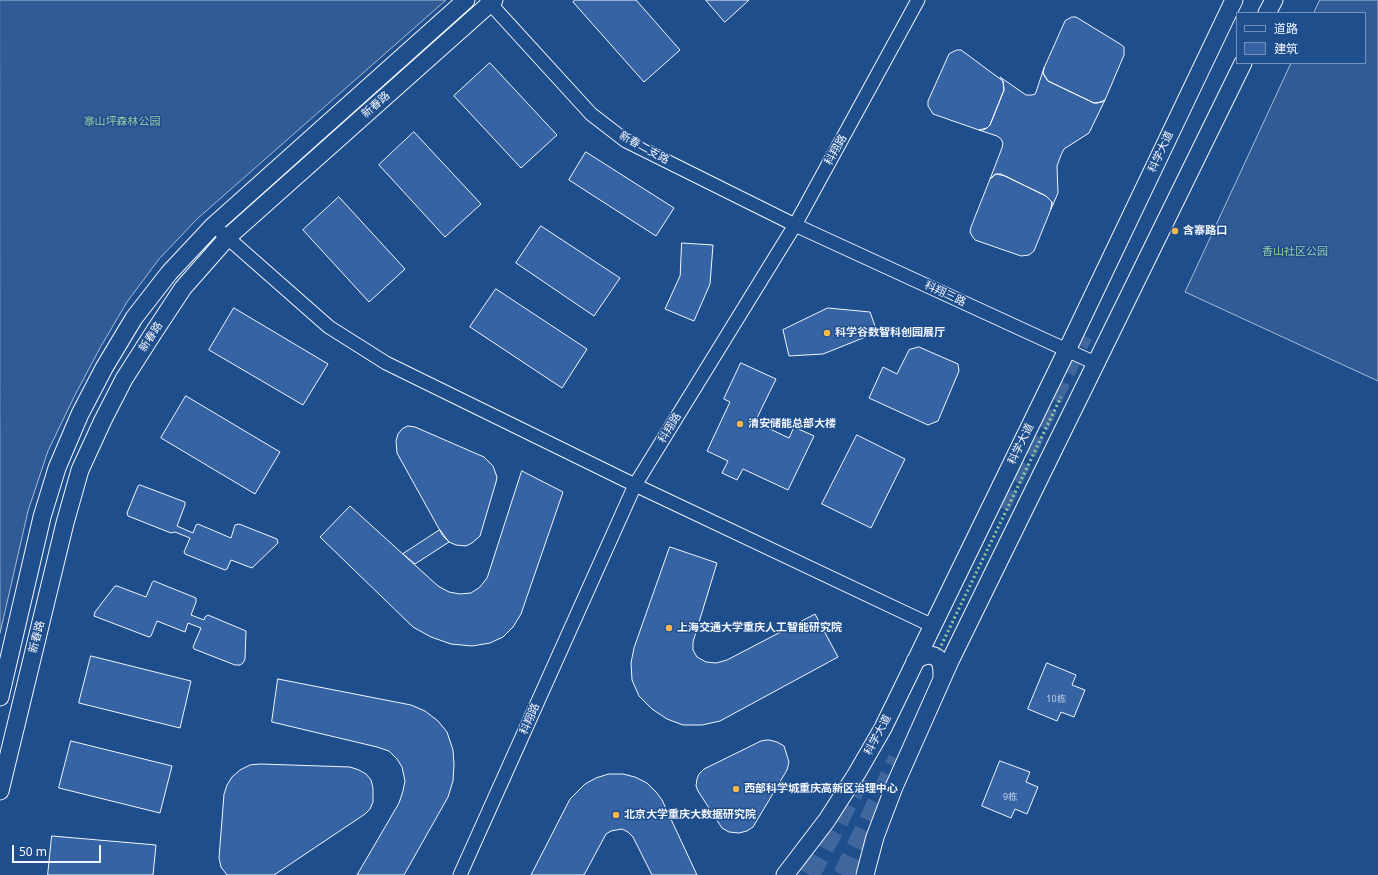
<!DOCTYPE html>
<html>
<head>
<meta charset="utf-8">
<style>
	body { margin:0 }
	#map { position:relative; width:1378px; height:875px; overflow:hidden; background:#1f4e8c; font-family:"Noto Sans","Noto Sans SC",sans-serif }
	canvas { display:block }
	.legend { position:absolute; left:1236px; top:12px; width:130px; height:52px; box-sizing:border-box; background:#1f4e8c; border:1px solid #7391ba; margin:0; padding:5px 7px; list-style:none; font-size:12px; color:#f2f6ff }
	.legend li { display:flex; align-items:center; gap:8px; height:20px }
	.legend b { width:20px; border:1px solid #7391ba }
	.scale { position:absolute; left:12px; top:845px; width:89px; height:18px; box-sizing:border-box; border:2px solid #f2f6ff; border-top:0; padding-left:5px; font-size:12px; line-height:14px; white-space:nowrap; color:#f2f6ff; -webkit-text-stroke:3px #1f4e8c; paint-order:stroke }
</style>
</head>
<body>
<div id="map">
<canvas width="1378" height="875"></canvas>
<ul class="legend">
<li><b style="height:5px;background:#1f4e8c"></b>道路</li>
<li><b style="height:11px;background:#3563a3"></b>建筑</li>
</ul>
<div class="scale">50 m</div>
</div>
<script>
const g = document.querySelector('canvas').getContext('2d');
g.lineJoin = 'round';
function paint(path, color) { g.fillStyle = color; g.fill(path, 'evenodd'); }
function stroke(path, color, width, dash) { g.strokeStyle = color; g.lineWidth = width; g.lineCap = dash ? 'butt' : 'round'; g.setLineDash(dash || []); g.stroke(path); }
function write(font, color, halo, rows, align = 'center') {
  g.font = font + ' "Noto Sans","Noto Sans SC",sans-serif'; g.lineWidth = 3; g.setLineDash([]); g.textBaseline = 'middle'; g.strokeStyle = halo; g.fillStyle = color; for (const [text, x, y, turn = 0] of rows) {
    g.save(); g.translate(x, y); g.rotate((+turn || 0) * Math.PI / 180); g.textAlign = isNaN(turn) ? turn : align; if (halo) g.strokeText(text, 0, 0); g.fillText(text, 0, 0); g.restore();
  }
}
const built = new Path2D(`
	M 0,0 L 446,0 L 197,219 L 159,259 L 127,302 L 100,348 L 75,395 L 48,451 L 28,511 L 0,633 Z
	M 1320,0 L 1378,0 L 1378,381 L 1185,292 L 1291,63 L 1365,63 L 1365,13 L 1314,13 Z`);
paint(built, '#305b95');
stroke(built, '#a8bbd7', 1);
const building = new Path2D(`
	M 576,0 L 636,0 L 680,50 L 644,82 L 573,2 Z
	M 706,0 L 749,0 L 725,22 Z
	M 1072,17 L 1076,17 L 1120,44 L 1124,47 L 1124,55 L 1105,100 L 1102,102 L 1094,103 L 1048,81 L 1045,77 L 1043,73 L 1044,68 L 1065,21 Z
	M 957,50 L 961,50 L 1003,81 L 1004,90 L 990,125 L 987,128 L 983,130 L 979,130 L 933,114 L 928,106 L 928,101 L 949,54 Z
	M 490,63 L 557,135 L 521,168 L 454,96 Z
	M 1044,68 L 1043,73 L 1048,81 L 1094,103 L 1098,103 L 1105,100 L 1089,133 L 1064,149 L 1061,155 L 1057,166 L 1058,193 L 1051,209 L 1052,202 L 1046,196 L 1001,174 L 996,174 L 990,179 L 1002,148 L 1003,143 L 1001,139 L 997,136 L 979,130 L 987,128 L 990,125 L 1004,90 L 1003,81 L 1000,77 L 1026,95 L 1032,95 L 1035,94 Z
	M 414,132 L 481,204 L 445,237 L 379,165 Z
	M 586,152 L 674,208 L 656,236 L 569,180 Z
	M 996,174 L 1005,176 L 1046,196 L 1052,202 L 1051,209 L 1034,251 L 1029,255 L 1021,256 L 975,240 L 972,236 L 970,232 L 971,227 L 990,179 Z
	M 339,197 L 405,269 L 369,302 L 303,230 Z
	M 541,226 L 620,278 L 594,316 L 516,263 Z
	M 682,243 L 713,245 L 710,284 L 694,321 L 665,309 L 680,276 Z
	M 496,289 L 587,349 L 562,388 L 470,327 Z
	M 234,308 L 328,364 L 303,405 L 209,350 Z
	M 828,308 L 870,312 L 875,326 L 868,336 L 823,354 L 789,356 L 783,330 Z
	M 919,347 L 958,364 L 959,371 L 938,421 L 928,425 L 869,398 L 883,367 L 897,374 L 909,350 Z
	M 741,363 L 776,379 L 755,422 L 789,438 L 794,427 L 814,436 L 788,490 L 743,469 L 737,480 L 722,473 L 728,461 L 707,451 L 730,402 L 724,399 Z
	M 186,396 L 280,452 L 255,494 L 161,438 Z
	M 408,426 L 415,427 L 484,457 L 493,466 L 497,477 L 496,482 L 480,536 L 472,543 L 466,546 L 456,545 L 449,542 L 443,536 L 397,453 L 396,441 L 398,434 L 402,429 Z
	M 857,435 L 905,459 L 871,528 L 822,504 Z
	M 522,471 L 563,492 L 521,614 L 513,627 L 503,637 L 490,643 L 472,646 L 451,644 L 431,637 L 413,627 L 320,537 L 350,506 L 438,586 L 449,592 L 460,594 L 471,593 L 480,587 L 487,578 Z
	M 140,485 L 185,502 L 185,505 L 177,526 L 193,533 L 196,525 L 198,524 L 231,538 L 235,525 L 239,524 L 277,539 L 278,543 L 252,568 L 231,560 L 227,569 L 225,570 L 185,554 L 184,552 L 190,538 L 175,532 L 171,533 L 128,516 L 127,513 L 138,486 Z
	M 440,530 L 449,542 L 415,564 L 403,554 Z
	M 670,547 L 717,563 L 693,642 L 693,650 L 697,657 L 706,662 L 716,663 L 727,660 L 815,614 L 838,657 L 720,721 L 702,725 L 683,725 L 667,719 L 652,709 L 639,696 L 632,680 L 631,663 L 634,648 Z
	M 154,581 L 196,598 L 196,602 L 191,615 L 204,620 L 205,617 L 208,615 L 246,631 L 245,659 L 243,663 L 240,665 L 235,665 L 194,649 L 193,647 L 201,628 L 188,623 L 185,632 L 157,621 L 151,636 L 149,637 L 94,616 L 95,612 L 115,586 L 117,586 L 146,597 L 152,583 Z
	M 91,656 L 191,681 L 180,728 L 79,703 Z
	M 1047,663 L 1076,675 L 1072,685 L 1085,690 L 1074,717 L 1061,712 L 1057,721 L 1028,709 Z
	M 278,679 L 411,705 L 425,711 L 438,721 L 447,732 L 453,750 L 454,765 L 453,781 L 448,797 L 404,875 L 357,875 L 399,803 L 403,791 L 405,781 L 402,767 L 397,759 L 389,751 L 377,747 L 272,722 Z
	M 769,740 L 777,742 L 784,746 L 789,762 L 787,770 L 753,827 L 747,831 L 739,833 L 729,832 L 722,828 L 698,791 L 696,786 L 697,779 L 699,774 L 704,769 L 761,741 Z
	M 71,741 L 172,766 L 160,813 L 59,788 Z
	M 1000,761 L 1030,772 L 1026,782 L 1038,787 L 1027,814 L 1015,809 L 1011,818 L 982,806 Z
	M 261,764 L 350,767 L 359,770 L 366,774 L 371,780 L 373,788 L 373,802 L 370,809 L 365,814 L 274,875 L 227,875 L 221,867 L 219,858 L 224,794 L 227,785 L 232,777 L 240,770 L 250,765 Z
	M 609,774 L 623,774 L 635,777 L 647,783 L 656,792 L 662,800 L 697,875 L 652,875 L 633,837 L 628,832 L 622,829 L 611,831 L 606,834 L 584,875 L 531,875 L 570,799 L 585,784 L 596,778 Z
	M 52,836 L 156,845 L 153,875 L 48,875 Z`);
paint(building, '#3563a3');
stroke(building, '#f2f6ff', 1);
stroke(new Path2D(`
	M 1000,507 L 1083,335
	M 810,875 L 862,776
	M 843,875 L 898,759`), '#3f679d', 20, [20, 10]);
const minor = new Path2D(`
	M 487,0 L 591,114 L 626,141 L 795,225 L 1095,363
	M 221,232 L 329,327 L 386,363 L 635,485 L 933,626
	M 460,875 L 635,485 L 795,225 L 918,0`);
const major = new Path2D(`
	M 1267,13 L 1274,0
	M 915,661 C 923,655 936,651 941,664 C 942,668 942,673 942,677
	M 0,697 L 42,517 L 57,468 L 80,414 L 104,368 L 134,318 L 169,273 L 213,226 L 466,0
	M 0,791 L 65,523 L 80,470 L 103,420 L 124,379 L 154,332 L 183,288 L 228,237 L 494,0
	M 785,875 L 827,820 L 857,773 L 883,728 L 1067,350 L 1234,0
	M 865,875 L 875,837 L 894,787 L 950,661 L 1243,63`);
stroke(minor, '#f2f6ff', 15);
stroke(major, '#f2f6ff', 19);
stroke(minor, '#1f4e8c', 13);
stroke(major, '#1f4e8c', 17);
stroke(new Path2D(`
	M 939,650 L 1061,397`), '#97c8a6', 3, [2, 3]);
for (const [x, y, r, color] of [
	[1175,231,4,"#ffb74d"],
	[827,333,4,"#ffb74d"],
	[740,424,4,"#ffb74d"],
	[669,628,4,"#ffb74d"],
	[736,789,4,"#ffb74d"],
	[616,815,4,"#ffb74d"]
]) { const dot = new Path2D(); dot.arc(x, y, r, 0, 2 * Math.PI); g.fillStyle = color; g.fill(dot); stroke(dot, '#1f4e8c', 1.5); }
write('9px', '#c3d1e8', null, [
	["10栋",1056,699],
	["9栋",1010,797]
]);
write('11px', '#f2f6ff', '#1f4e8c', [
	["新春路",376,105,-42],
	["新春二支路",644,148,29],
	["科翔路",836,150,-61],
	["科学大道",1161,152,-65],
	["科翔三路",945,294,25],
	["新春路",151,337,-57],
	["科翔路",670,428,-58],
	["科学大道",1021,444,-64],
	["新春路",37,637,-76],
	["科翔路",530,719,-66],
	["科学大道",878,735,-62]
]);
write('11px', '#97c8a6', '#1f4e8c', [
	["寨山坪森林公园",122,122],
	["香山社区公园",1295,252]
]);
write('bold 11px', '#f2f6ff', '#1f4e8c', [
	["含寨路口",1183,231],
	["科学谷数智科创园展厅",835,333],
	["清安储能总部大楼",748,424],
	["上海交通大学重庆人工智能研究院",677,628],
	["西部科学城重庆高新区治理中心",744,789],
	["北京大学重庆大数据研究院",624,815]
], 'left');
</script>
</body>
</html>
